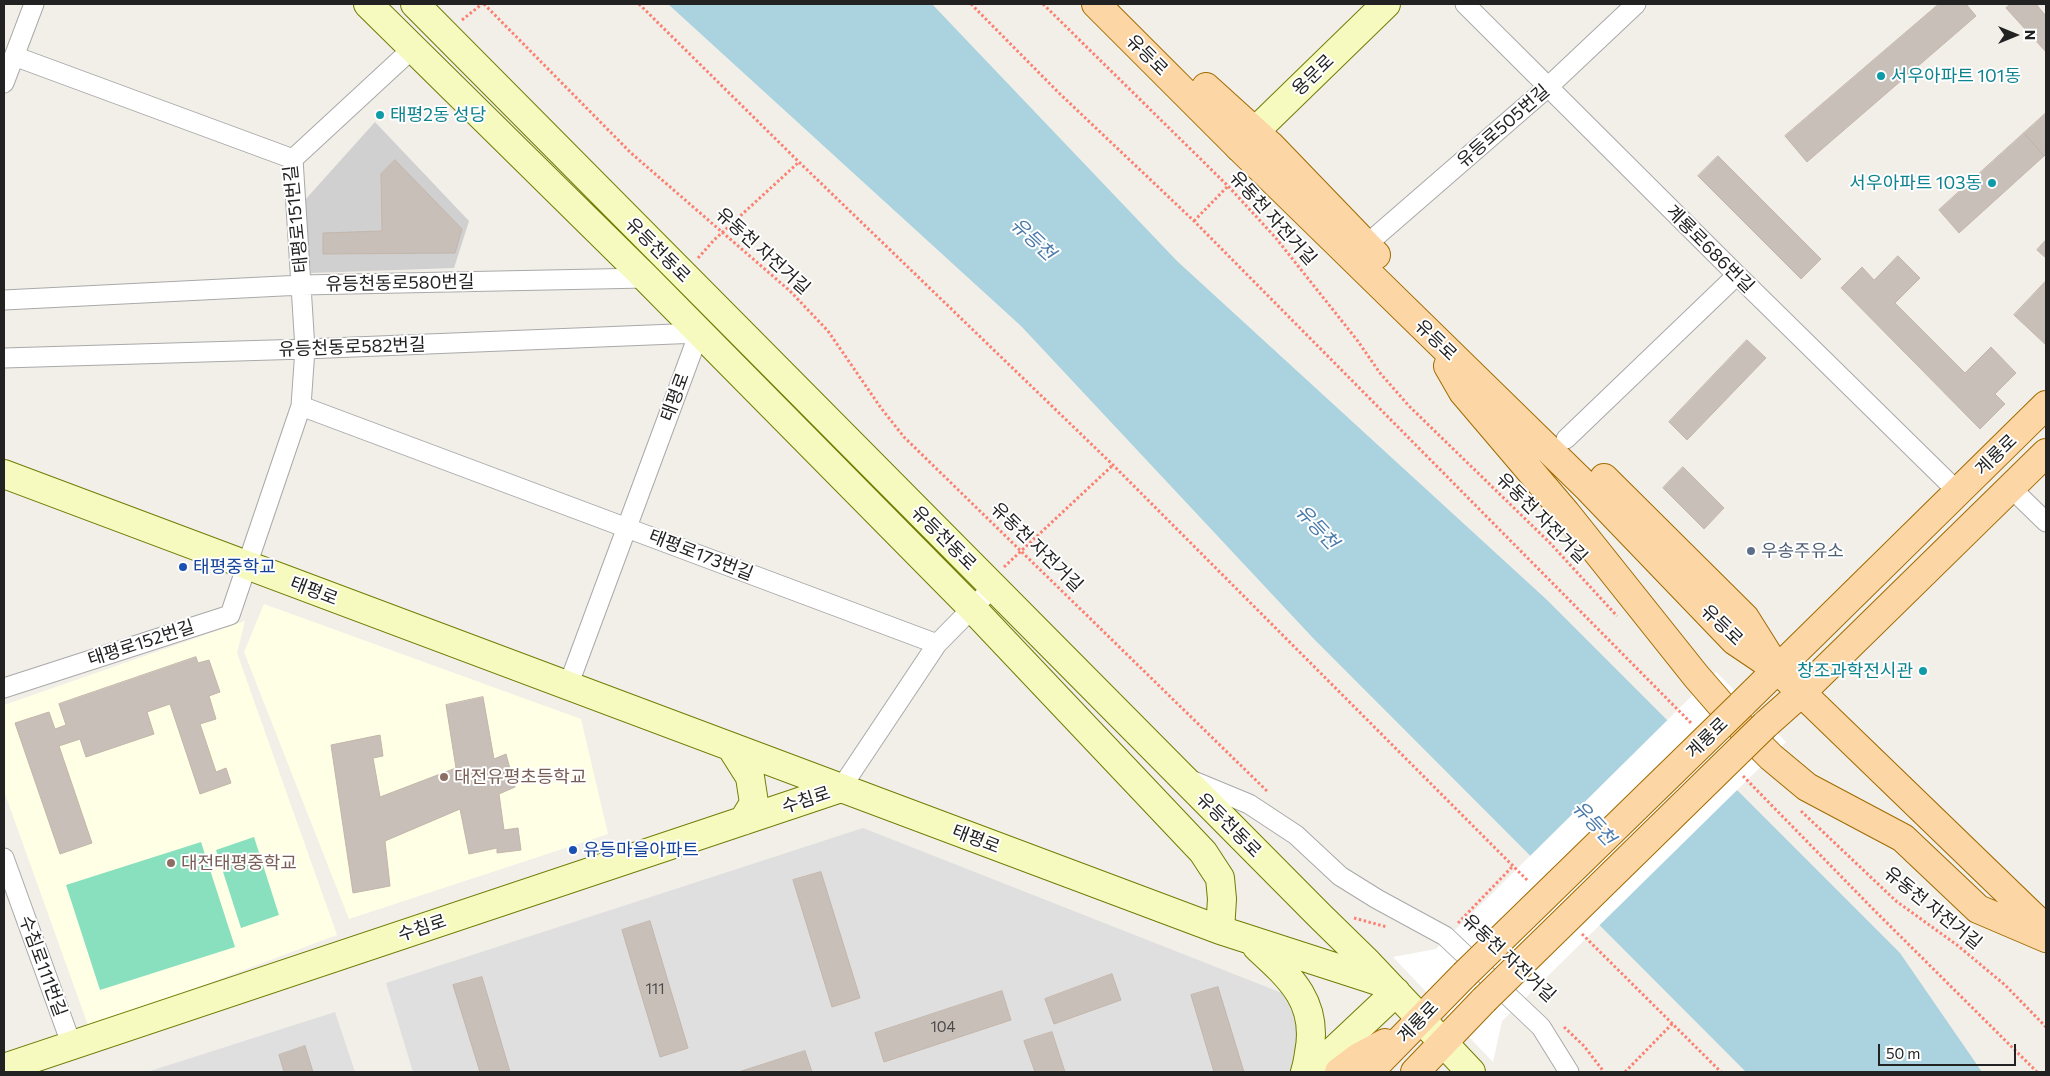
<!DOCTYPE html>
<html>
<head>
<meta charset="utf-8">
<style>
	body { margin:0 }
	#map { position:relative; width:2050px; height:1076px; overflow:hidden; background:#f2efe9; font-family:Commissioner,sans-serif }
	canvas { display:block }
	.frame { position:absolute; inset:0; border:5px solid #222; pointer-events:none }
	.north { position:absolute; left:1990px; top:10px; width:50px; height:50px; -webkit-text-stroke:4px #fff; paint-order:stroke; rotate:90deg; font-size:14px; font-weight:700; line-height:20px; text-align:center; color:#222 }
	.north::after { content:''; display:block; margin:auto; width:18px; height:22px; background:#222; clip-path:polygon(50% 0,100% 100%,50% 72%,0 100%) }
	.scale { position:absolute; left:1878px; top:1044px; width:138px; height:22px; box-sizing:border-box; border:2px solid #222; border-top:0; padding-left:6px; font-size:15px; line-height:18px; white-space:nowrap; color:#222; -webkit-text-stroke:4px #fff; paint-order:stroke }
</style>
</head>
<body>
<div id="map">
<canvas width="2050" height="1076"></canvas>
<div class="frame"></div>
<div class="north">N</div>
<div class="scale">50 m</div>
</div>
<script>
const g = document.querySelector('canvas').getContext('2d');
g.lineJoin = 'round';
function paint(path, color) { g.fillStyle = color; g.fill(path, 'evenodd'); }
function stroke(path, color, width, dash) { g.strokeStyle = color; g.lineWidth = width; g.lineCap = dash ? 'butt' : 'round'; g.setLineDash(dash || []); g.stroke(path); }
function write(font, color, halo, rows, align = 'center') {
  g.font = font + ' Commissioner,"Noto Sans KR",sans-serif'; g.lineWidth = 4; g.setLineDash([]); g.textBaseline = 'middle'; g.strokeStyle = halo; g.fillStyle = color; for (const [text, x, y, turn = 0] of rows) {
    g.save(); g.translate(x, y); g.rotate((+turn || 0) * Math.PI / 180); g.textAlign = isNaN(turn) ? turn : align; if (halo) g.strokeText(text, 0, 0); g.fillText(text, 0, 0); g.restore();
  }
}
paint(new Path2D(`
	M 863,828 L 1282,993 L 1298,1023 L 1301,1058 L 1296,1072 L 413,1072 L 386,983 Z
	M 335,1012 L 355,1072 L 147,1072 Z`), '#e0dfdf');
paint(new Path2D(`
	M 264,604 L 581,719 L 608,834 L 349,919 L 244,652 Z
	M 245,621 L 237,653 L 337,935 L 89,1028 L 4,791 L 4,705 Z`), '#ffffe5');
paint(new Path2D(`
	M 375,122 L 469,221 L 454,268 L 311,273 L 304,201 Z`), '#d0d0d0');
paint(new Path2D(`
	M 254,837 L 279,915 L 241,928 L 216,850 Z
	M 201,842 L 235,947 L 100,990 L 66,885 Z`), '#88e0be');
paint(new Path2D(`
	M 668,4 L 932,4 L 1177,261 L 1546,599 L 1900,953 L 1982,1072 L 1746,1072 L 1313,638 L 1021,326 Z`), '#aad3df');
paint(new Path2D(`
	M 1716,672 L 1786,742 L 1502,1021 L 1493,1062 L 1393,957 L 1436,949 Z`), '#fff');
const building = new Path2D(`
	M 1939,4 L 1966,4 L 1976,16 L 1807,162 L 1785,136 Z
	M 2011,4 L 2036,4 L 2046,16 L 2046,52 L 2006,8 Z
	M 2046,113 L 2046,154 L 2044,156 L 2024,133 Z
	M 2024,133 L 2044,156 L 1959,233 L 1939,210 Z
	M 1718,156 L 1821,259 L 1801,279 L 1698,176 Z
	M 395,160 L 462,229 L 455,253 L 323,254 L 323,233 L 382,231 L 381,174 Z
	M 2046,240 L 2046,258 L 2037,250 Z
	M 1898,256 L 1920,278 L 1895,303 L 1965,373 L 1991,347 L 2016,373 L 1995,394 L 2005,404 L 1980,429 L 1841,288 L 1862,267 L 1874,280 Z
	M 2046,281 L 2046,345 L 2014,315 Z
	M 1747,340 L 1766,358 L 1687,440 L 1669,422 Z
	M 1683,467 L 1724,508 L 1704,529 L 1663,488 Z
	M 196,657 L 198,663 L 209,660 L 220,692 L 209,696 L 216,719 L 200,724 L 216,772 L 226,768 L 231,783 L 200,794 L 170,704 L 147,712 L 154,734 L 86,757 L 80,739 L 59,746 L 92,843 L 60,854 L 15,723 L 49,712 L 55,729 L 66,725 L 59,704 Z
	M 483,697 L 494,759 L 506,754 L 515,787 L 499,794 L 504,830 L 518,828 L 521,850 L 497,853 L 497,848 L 469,854 L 460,809 L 385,841 L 390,886 L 353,893 L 331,745 L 380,735 L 383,756 L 373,758 L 380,797 L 456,768 L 446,705 Z
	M 821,872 L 860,998 L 832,1007 L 793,880 Z
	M 650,921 L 688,1048 L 660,1057 L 622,930 Z
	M 1112,974 L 1121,1000 L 1054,1024 L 1045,999 Z
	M 482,977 L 510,1072 L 480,1072 L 453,985 Z
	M 1218,987 L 1244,1072 L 1214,1072 L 1191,995 Z
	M 1002,991 L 1011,1020 L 884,1062 L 875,1033 Z
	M 1052,1032 L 1065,1072 L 1035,1072 L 1024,1041 Z
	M 305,1046 L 313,1072 L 284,1072 L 279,1055 Z
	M 805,1051 L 812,1072 L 739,1072 Z`);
paint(building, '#c7bfb8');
stroke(building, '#c4b6ab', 1);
const street = new Path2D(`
	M 1465,4 L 1737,275 L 1958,492
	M 4,83 L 34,4
	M 293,159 L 412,49
	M 1366,245 L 1548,87 L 1636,4
	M 4,300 L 302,285 L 646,278
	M 4,358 L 305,349 L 699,333 L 568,686
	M 301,406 L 937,644
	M 1566,439 L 1737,275
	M 2011,488 L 2046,522
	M 4,688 L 230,615 L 301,406 L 305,349 L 293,159 L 14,56
	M 1191,780 L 1249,804 L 1296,835 L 1340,876 L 1377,899 L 1445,936 L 1541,1027 L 1569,1072
	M 841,788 L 937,644 L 993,587
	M 4,858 L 72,1046`);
const secondary = new Path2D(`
	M 368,4 L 646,278 L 973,609 L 1203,852 L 1220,878 L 1222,899 L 1220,930
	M 415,4 L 1319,915 L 1368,963 L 1471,1072
	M 1239,147 L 1386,4
	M 4,474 L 1220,930 L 1387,984
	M 731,747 L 750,777 L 754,803 L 743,821
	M 1257,947 C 1291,978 1319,1003 1309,1053 C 1308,1060 1307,1066 1305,1072
	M 4,1068 L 841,788
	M 1311,1072 L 1396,992`);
const primary = new Path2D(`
	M 1096,4 L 1239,147 L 1588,488 L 1735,641 L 1778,670 L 2046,929
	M 1206,87 L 1270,145 L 1376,255
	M 1448,366 L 1463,392 L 1566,513 L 1696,676 L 1735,721 L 1771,757 L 1807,787 L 1903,838 L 1978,909 L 2046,938
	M 1604,478 L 1745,618 L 1772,661
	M 1741,705 L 2046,405
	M 1765,725 L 1801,693 L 2046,453
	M 1339,1072 L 1359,1057 L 1385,1043
	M 1369,1072 L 1464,975
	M 1415,1072 L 1484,1000`);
stroke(street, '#a9a9a9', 21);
stroke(secondary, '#707d05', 30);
stroke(primary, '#a06b00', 30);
stroke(new Path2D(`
	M 484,4 L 631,153 L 790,291 L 828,331 L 881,408 L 904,437 L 1268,792
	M 639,4 L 799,162 L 1113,465 L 1528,881
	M 971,4 L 1059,93 L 1194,221 L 1692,724
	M 1043,4 L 1228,186 L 1275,237 L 1357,340 L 1380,373 L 1409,406 L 1550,543 L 1617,616
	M 462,20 L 482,4
	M 1194,221 L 1228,186
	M 698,258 L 714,240 L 799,162
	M 1004,567 L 1113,465
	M 1743,776 L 1874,910 L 2037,1072
	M 1801,811 L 1896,901 L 1957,945 L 2005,985 L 2046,1027
	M 1354,918 L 1387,927
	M 1458,923 L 1513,866
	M 1582,934 L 1721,1072
	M 1564,1027 L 1584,1046 L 1604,1072
	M 1625,1072 L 1673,1023`), '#fa8072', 3, [2.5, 2.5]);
stroke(street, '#fff', 19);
stroke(secondary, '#f7fabf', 28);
stroke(primary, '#fcd6a4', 28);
const primaryBridge = new Path2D(`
	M 1464,975 L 1741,705
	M 1484,1000 L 1765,725`);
stroke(primaryBridge, '#a06b00', 30, []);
stroke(primaryBridge, '#fcd6a4', 28);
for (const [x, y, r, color] of [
	[1881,76,5,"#0f9aa8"],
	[380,115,5,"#0f9aa8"],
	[1992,183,5,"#0f9aa8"],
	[1751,551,5,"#5c6f8a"],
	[183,567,5,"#1a4fb4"],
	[1923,671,5,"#0f9aa8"],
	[444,777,5,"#8d6e63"],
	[573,850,5,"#1a4fb4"],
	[171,863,5,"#8d6e63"]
]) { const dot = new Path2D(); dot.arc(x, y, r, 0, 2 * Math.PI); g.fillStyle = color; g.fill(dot); stroke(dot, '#fff', 2); }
write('15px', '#4b4948', null, [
	["111",655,989],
	["104",943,1027]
]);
write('18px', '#222', '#fff', [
	["유등로",1147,55,45],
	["용문로",1313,75,-44],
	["유등로505번길",1503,126,-41],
	["유동천 자전거길",1273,218,48],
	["태평로151번길",296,219,-96],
	["계룡로686번길",1710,249,45],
	["유등천동로",658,250,45],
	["유동천 자전거길",763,251,42],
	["유등천동로580번길",400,283,-1],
	["유등로",1436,340,44],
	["유등천동로582번길",352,347,-2],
	["태평로",675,397,-70],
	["계룡로",1996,455,-44],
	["유동천 자전거길",1542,518,45],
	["유등천동로",944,538,45],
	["유동천 자전거길",1037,547,44],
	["태평로173번길",701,555,21],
	["태평로",314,591,21],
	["유등로",1722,625,44],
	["태평로152번길",141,643,-18],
	["계룡로",1707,738,-44],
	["수침로",806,800,-18],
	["유등천동로",1229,825,45],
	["태평로",976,839,21],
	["유동천 자전거길",1933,908,39],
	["수침로",422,928,-18],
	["유동천 자전거길",1509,958,43],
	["수침로111번길",43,966,70],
	["계룡로",1418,1022,-46]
]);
write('18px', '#0d838f', '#fff', [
	["서우아파트 101동",1891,76],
	["태평2동 성당",390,115],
	["서우아파트 103동",1982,183,"right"],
	["창조과학전시관",1913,671,"right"]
], 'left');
write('18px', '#4e5e75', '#fff', [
	["우송주유소",1761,551]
], 'left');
write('18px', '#164399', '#fff', [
	["태평중학교",193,567],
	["유등마을아파트",583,850]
], 'left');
write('18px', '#785e54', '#fff', [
	["대전유평초등학교",454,777],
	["대전태평중학교",181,863]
], 'left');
write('italic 19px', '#4a7aab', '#fff', [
	["유등천",1033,239,43],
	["유등천",1317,527,47],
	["유등천",1594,823,47]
]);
</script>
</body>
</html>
